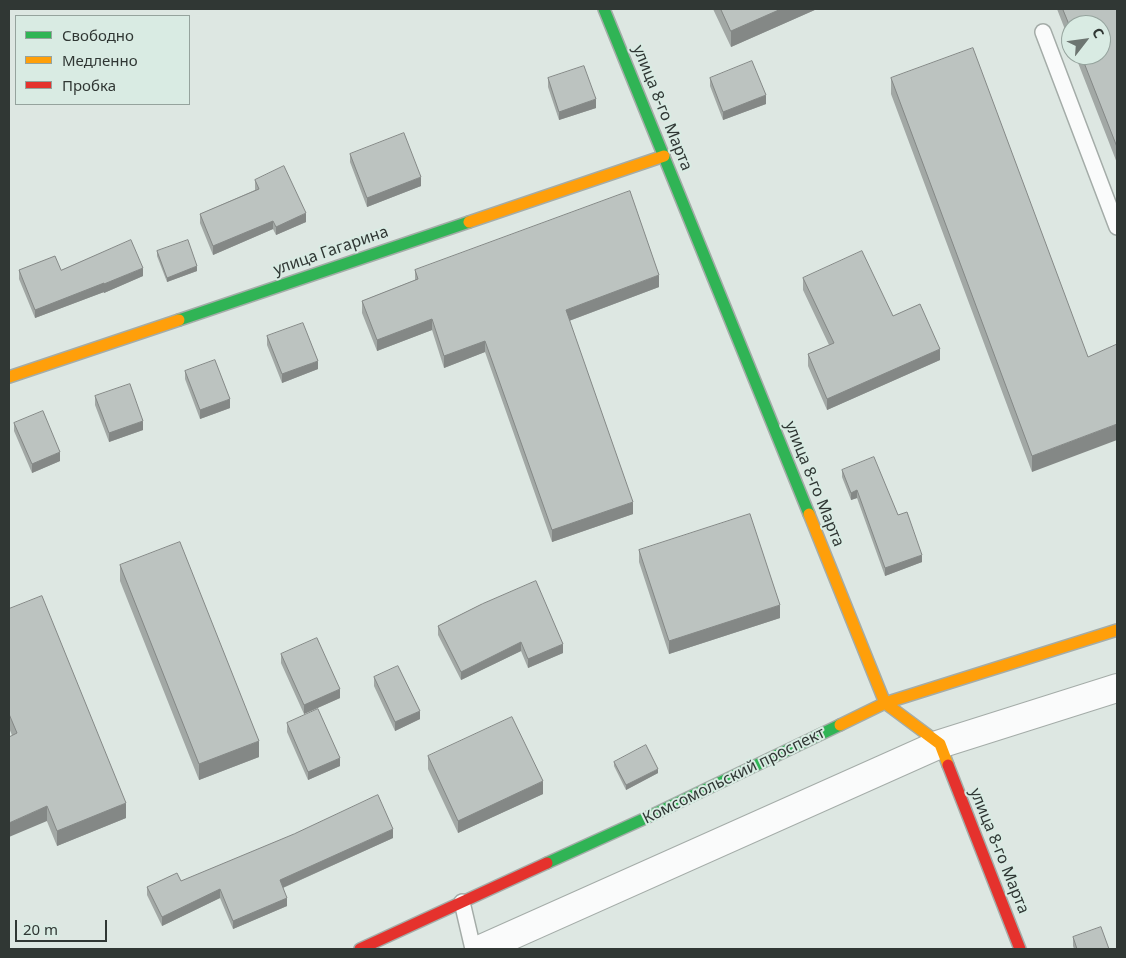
<!DOCTYPE html>
<html>
<head>
<meta charset="utf-8">
<style>
	body { margin:0 }
	#map { position:relative; width:1126px; height:958px; overflow:hidden; background:#dde7e2; font-family:"Noto Sans",sans-serif }
	canvas { display:block }
	.frame { position:absolute; inset:0; border:10px solid #303734; pointer-events:none }
	.legend { position:absolute; left:15px; top:15px; width:175px; height:90px; box-sizing:border-box; background:#d9ebe3; border:1px solid #95a39d; margin:0; padding:6px 9px; list-style:none; font-size:15px; color:#303734 }
	.legend li { display:flex; align-items:center; gap:10px; height:25px }
	.legend b { width:25px; border:1px solid #95a39d }
	.north { position:absolute; left:1061px; top:15px; width:50px; height:50px; box-sizing:border-box; background:#d9ebe3; border:1px solid #95a39d; border-radius:50%; rotate:60deg; font-size:14px; font-weight:700; line-height:20px; text-align:center; color:#303734 }
	.north::after { content:''; display:block; margin:auto; width:18px; height:22px; background:#6d7571; clip-path:polygon(50% 0,100% 100%,50% 72%,0 100%) }
	.scale { position:absolute; left:15px; top:920px; width:92px; height:22px; box-sizing:border-box; border:2px solid #303734; border-top:0; padding-left:6px; font-size:15px; line-height:18px; white-space:nowrap; color:#303734; -webkit-text-stroke:4px #d9ebe3; paint-order:stroke }
</style>
</head>
<body>
<div id="map">
<canvas width="1126" height="958"></canvas>
<div class="frame"></div>
<ul class="legend">
<li><b style="height:6px;background:#30b455"></b>Свободно</li>
<li><b style="height:6px;background:#ff9f0a"></b>Медленно</li>
<li><b style="height:6px;background:#e5322d"></b>Пробка</li>
</ul>
<div class="north">С</div>
<div class="scale">20 m</div>
</div>
<script>
const g = document.querySelector('canvas').getContext('2d');
g.lineJoin = 'round';
function stroke(path, color, width, dash) { g.strokeStyle = color; g.lineWidth = width; g.lineCap = dash ? 'butt' : 'round'; g.setLineDash(dash || []); g.stroke(path); }
function paint(path, color) { g.fillStyle = color; g.fill(path, 'evenodd'); }
function write(font, color, halo, rows, align = 'center') {
  g.font = font + ' "Noto Sans",sans-serif'; g.lineWidth = 4; g.setLineDash([]); g.textBaseline = 'middle'; g.strokeStyle = halo; g.fillStyle = color; for (const [text, x, y, turn = 0] of rows) {
    g.save(); g.translate(x, y); g.rotate((+turn || 0) * Math.PI / 180); g.textAlign = isNaN(turn) ? turn : align; if (halo) g.strokeText(text, 0, 0); g.fillText(text, 0, 0); g.restore();
  }
}
const lane = new Path2D(`
	M 1043,32 L 1117,227
	M 462,902 L 473,949`);
const street = new Path2D(`
	M 481,949 L 940,744 L 1117,688`);
const fast = new Path2D(`
	M 604,9 L 809,514
	M 179,320 L 469,222
	M 547,863 L 648,817 L 840,725`);
const slow = new Path2D(`
	M 469,222 L 664,156
	M 9,377 L 179,320
	M 809,514 L 885,703 L 940,744 L 948,765
	M 840,725 L 885,703 L 1117,630`);
const jam = new Path2D(`
	M 948,765 L 1020,949
	M 360,949 L 547,863`);
stroke(lane, '#a4aca8', 18);
stroke(street, '#a4aca8', 30);
stroke(fast, '#a4aca8', 14);
stroke(slow, '#a4aca8', 14);
stroke(jam, '#a4aca8', 14);
stroke(lane, '#fafbfb', 15);
stroke(street, '#fafbfb', 28);
stroke(fast, '#30b455', 11);
stroke(slow, '#ff9f0a', 11);
stroke(jam, '#e5322d', 11);
paint(new Path2D(`
	M 713,9 L 817,9 L 731,47 Z
	M 1057,9 L 1117,9 L 1117,163 L 1075,55 L 1101,55 L 1071,25 L 1071,45 Z
	M 548,78 L 596,108 L 559,120 L 548,87 Z
	M 710,78 L 766,104 L 723,120 L 710,86 Z
	M 891,78 L 1088,357 L 1032,472 L 891,94 Z
	M 350,154 L 421,186 L 367,207 L 350,162 Z
	M 255,180 L 306,222 L 276,235 L 273,229 L 213,255 L 200,223 L 200,214 L 255,190 Z
	M 157,251 L 197,271 L 167,282 L 157,256 Z
	M 19,270 L 61,270 L 143,276 L 104,293 L 104,292 L 35,318 L 19,279 Z
	M 415,270 L 659,287 L 569,321 L 633,514 L 552,542 L 485,352 L 444,368 L 432,330 L 377,351 L 362,313 L 362,301 L 415,280 Z
	M 803,278 L 893,316 L 940,360 L 827,410 L 808,366 L 808,354 L 829,345 L 803,290 Z
	M 267,336 L 318,369 L 282,383 L 267,345 Z
	M 185,371 L 230,408 L 200,419 L 185,379 Z
	M 95,396 L 143,430 L 109,442 L 95,405 Z
	M 14,423 L 60,461 L 32,473 L 14,431 Z
	M 842,470 L 898,515 L 922,562 L 885,576 L 857,498 L 851,500 L 842,477 Z
	M 639,550 L 780,618 L 669,654 L 639,562 Z
	M 120,565 L 259,757 L 199,780 L 120,581 Z
	M 482,604 L 563,653 L 528,668 L 521,651 L 461,680 L 438,635 L 438,626 Z
	M 9,609 L 126,818 L 57,846 L 9,728 Z
	M 281,654 L 340,698 L 304,714 L 281,663 Z
	M 374,677 L 420,719 L 395,731 L 374,686 Z
	M 287,723 L 340,766 L 308,780 L 287,732 Z
	M 428,756 L 543,794 L 458,833 L 428,769 Z
	M 614,762 L 658,773 L 626,790 L 614,766 Z
	M 393,838 L 283,888 L 287,906 L 233,929 L 220,898 L 162,926 L 147,895 L 147,887 L 181,881 Z
	M 1073,937 L 1109,949 L 1074,949 L 1073,946 Z`), '#a2a8a5');
paint(new Path2D(`
	M 781,9 L 817,9 L 731,47 L 731,31 Z
	M 766,95 L 766,104 L 723,120 L 723,112 Z
	M 596,99 L 596,108 L 559,120 L 559,112 Z
	M 421,177 L 421,186 L 367,207 L 367,198 Z
	M 306,213 L 306,222 L 276,235 L 276,227 Z
	M 273,221 L 273,229 L 213,255 L 213,246 Z
	M 197,266 L 197,271 L 167,282 L 167,278 Z
	M 143,268 L 143,276 L 104,293 L 104,284 Z
	M 659,275 L 659,287 L 566,322 L 566,310 Z
	M 104,283 L 104,292 L 35,318 L 35,310 Z
	M 432,319 L 432,330 L 377,351 L 377,340 Z
	M 485,341 L 485,352 L 444,368 L 444,356 Z
	M 940,349 L 940,360 L 827,410 L 827,399 Z
	M 318,361 L 318,369 L 282,383 L 282,374 Z
	M 230,399 L 230,408 L 200,419 L 200,410 Z
	M 143,421 L 143,430 L 109,442 L 109,433 Z
	M 1117,424 L 1117,440 L 1032,472 L 1032,456 Z
	M 60,452 L 60,461 L 32,473 L 32,464 Z
	M 857,490 L 857,498 L 851,500 L 851,493 Z
	M 633,502 L 633,514 L 552,542 L 552,530 Z
	M 922,555 L 922,562 L 885,576 L 885,568 Z
	M 780,605 L 780,618 L 669,654 L 669,641 Z
	M 521,642 L 521,651 L 461,680 L 461,672 Z
	M 563,644 L 563,653 L 528,668 L 528,659 Z
	M 340,689 L 340,698 L 304,714 L 304,705 Z
	M 420,711 L 420,719 L 395,731 L 395,722 Z
	M 259,741 L 259,757 L 199,780 L 199,764 Z
	M 340,758 L 340,766 L 308,780 L 308,772 Z
	M 658,769 L 658,773 L 626,790 L 626,785 Z
	M 543,781 L 543,794 L 458,833 L 458,821 Z
	M 126,803 L 126,818 L 57,846 L 57,831 Z
	M 47,806 L 47,821 L 9,837 L 9,823 Z
	M 393,829 L 393,838 L 280,889 L 280,880 Z
	M 220,889 L 220,898 L 162,926 L 162,917 Z
	M 287,898 L 287,906 L 233,929 L 233,921 Z`), '#848886');
const building = new Path2D(`
	M 721,9 L 781,9 L 731,31 Z
	M 1063,9 L 1117,9 L 1117,147 L 1081,55 L 1101,55 L 1101,25 L 1071,25 L 1071,29 Z
	M 973,48 L 1088,357 L 1117,344 L 1117,424 L 1032,456 L 891,78 Z
	M 752,61 L 766,95 L 723,112 L 710,78 Z
	M 584,66 L 596,99 L 559,112 L 548,78 Z
	M 404,133 L 421,177 L 367,198 L 350,154 Z
	M 284,166 L 306,213 L 276,227 L 273,221 L 213,246 L 200,214 L 259,189 L 255,180 Z
	M 630,191 L 659,275 L 566,310 L 633,502 L 552,530 L 485,341 L 444,356 L 432,319 L 377,340 L 362,301 L 418,279 L 415,270 Z
	M 131,240 L 143,268 L 104,284 L 104,283 L 35,310 L 19,270 L 55,256 L 61,270 Z
	M 188,240 L 197,266 L 167,278 L 157,251 Z
	M 862,251 L 893,316 L 920,304 L 940,349 L 827,399 L 808,354 L 834,343 L 803,278 Z
	M 303,323 L 318,361 L 282,374 L 267,336 Z
	M 215,360 L 230,399 L 200,410 L 185,371 Z
	M 130,384 L 143,421 L 109,433 L 95,396 Z
	M 43,411 L 60,452 L 32,464 L 14,423 Z
	M 874,457 L 898,515 L 907,512 L 922,555 L 885,568 L 857,490 L 851,493 L 842,470 Z
	M 750,514 L 780,605 L 669,641 L 639,550 Z
	M 180,542 L 259,741 L 199,764 L 120,565 Z
	M 536,581 L 563,644 L 528,659 L 521,642 L 461,672 L 438,626 L 482,604 Z
	M 42,596 L 126,803 L 57,831 L 47,806 L 9,823 L 9,737 L 17,733 L 9,714 L 9,609 Z
	M 317,638 L 340,689 L 304,705 L 281,654 Z
	M 398,666 L 420,711 L 395,722 L 374,677 Z
	M 318,709 L 340,758 L 308,772 L 287,723 Z
	M 512,717 L 543,781 L 458,821 L 428,756 Z
	M 646,745 L 658,769 L 626,785 L 614,762 Z
	M 378,795 L 393,829 L 280,880 L 287,898 L 233,921 L 220,889 L 162,917 L 147,887 L 177,873 L 181,881 L 294,834 Z
	M 1101,927 L 1109,949 L 1077,949 L 1073,937 Z`);
paint(building, '#bcc3c0');
stroke(building, '#848886', 1);
write('16px', '#303734', '#d9ebe3', [
	["улица 8-го Марта",662,108,68],
	["улица Гагарина",331,251,-19],
	["улица 8-го Марта",814,484,68],
	["Комсомольский проспект",734,776,-26],
	["улица 8-го Марта",999,851,68]
]);
</script>
</body>
</html>
